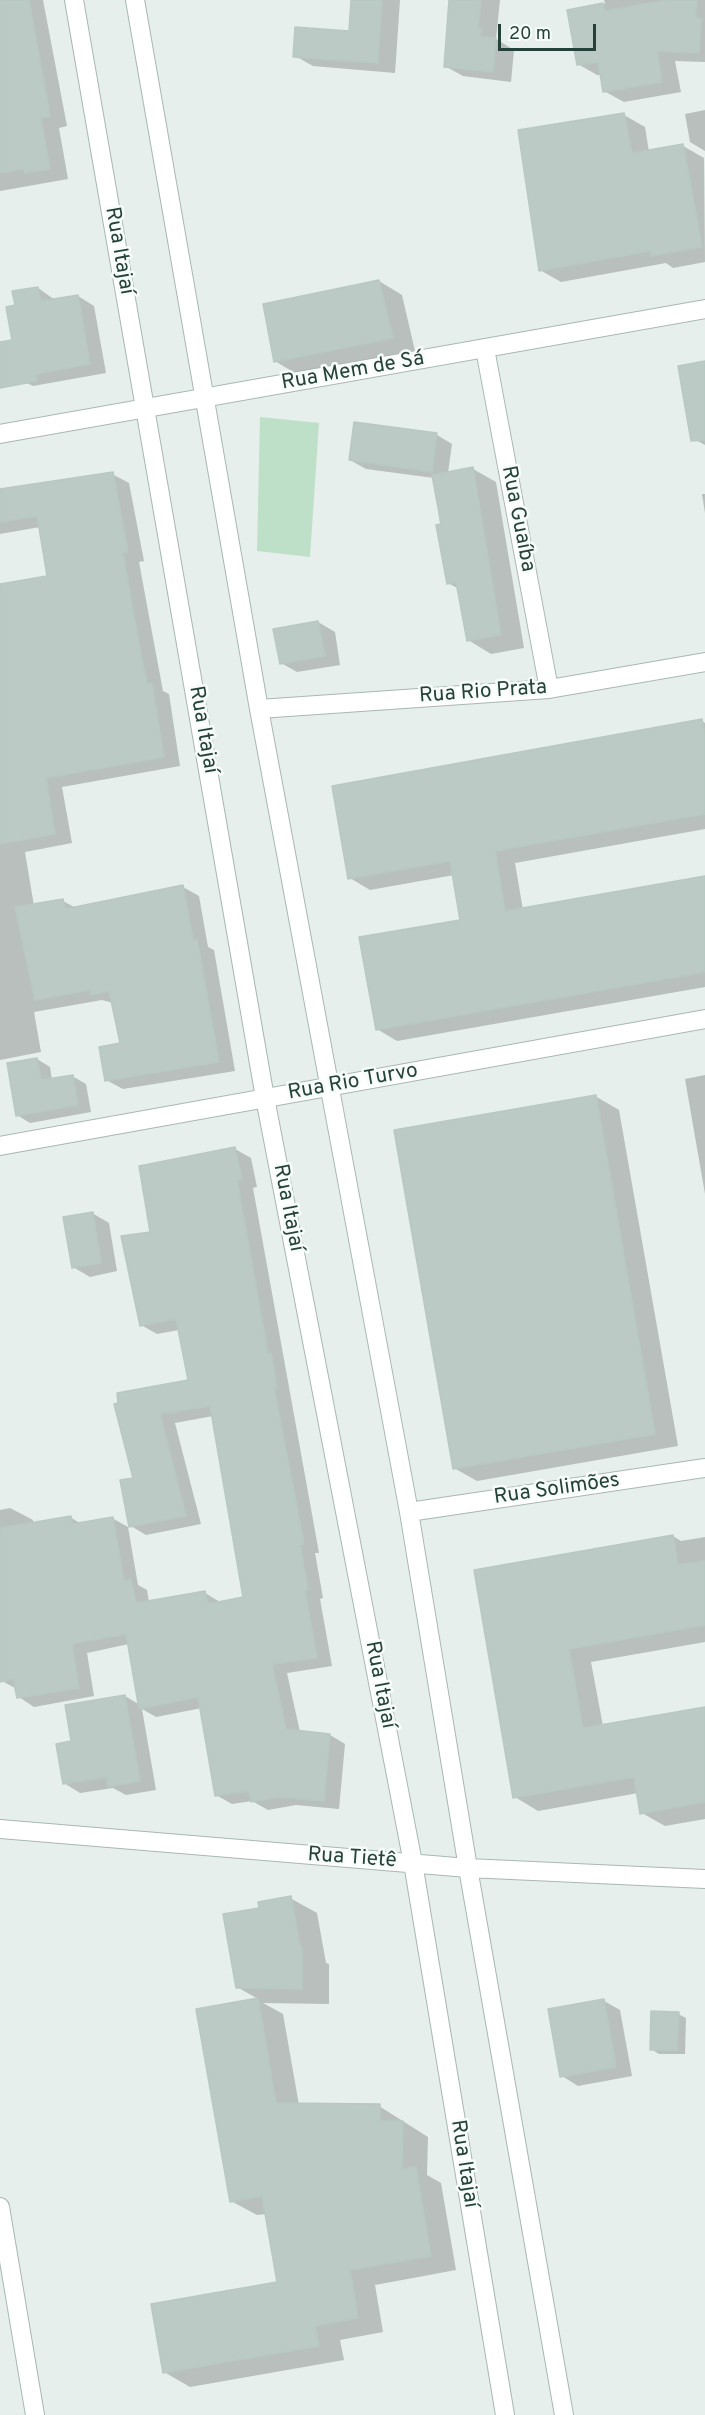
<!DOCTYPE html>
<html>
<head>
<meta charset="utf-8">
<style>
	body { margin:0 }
	#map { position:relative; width:705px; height:2415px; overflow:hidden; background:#e6efeb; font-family:Overpass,sans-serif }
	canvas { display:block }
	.scale { position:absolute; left:498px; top:24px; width:98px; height:27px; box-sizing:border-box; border:3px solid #24423a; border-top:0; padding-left:8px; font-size:18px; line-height:21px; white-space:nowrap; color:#24423a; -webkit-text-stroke:4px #f7fbf9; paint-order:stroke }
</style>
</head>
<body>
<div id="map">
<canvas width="705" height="2415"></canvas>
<div class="scale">20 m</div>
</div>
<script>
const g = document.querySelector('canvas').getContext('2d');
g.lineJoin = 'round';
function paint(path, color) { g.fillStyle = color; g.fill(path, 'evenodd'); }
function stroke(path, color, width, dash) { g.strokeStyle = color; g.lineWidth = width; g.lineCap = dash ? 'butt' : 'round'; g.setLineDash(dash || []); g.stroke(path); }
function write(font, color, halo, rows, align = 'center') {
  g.font = font + ' Overpass,sans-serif'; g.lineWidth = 5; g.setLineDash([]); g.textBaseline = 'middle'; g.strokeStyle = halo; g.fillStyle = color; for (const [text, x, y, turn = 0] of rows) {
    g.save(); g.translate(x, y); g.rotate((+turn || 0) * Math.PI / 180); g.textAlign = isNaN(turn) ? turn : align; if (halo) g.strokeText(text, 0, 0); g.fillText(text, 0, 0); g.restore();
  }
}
paint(new Path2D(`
	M 260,417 L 319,423 L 310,557 L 257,551 Z`), '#bfe0c8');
paint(new Path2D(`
	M 0,0 L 43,0 L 67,126 L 59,128 L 68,179 L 0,191 Z
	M 352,0 L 400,0 L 395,73 L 313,66 L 295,56 L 351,33 Z
	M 450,0 L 500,0 L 496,39 L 514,50 L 511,82 L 463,76 L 445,66 Z
	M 604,0 L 705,0 L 705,62 L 675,61 L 681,92 L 624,102 L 604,91 L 602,75 L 597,75 L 578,64 L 569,11 L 605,4 Z
	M 705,110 L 705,151 L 690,142 L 685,114 Z
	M 624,115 L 645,127 L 649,152 L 683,146 L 704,158 L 705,262 L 673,268 L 666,263 L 561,282 L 540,270 Z
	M 379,281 L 402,295 L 415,351 L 298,375 L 275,361 Z
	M 38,288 L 55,300 L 78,296 L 94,306 L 106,373 L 33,386 L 0,370 L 0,343 L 13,341 L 16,306 Z
	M 705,363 L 705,445 L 692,438 Z
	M 437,435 L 452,444 L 448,473 L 473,469 L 496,482 L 524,648 L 491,654 L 468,640 L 459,589 L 448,583 L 434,478 L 366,469 L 350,460 Z
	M 112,474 L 129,483 L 144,561 L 139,562 L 151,627 L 163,691 L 169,694 L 180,766 L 62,787 L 72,843 L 25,852 L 34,906 L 63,901 L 76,908 L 183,887 L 199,896 L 208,947 L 214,950 L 235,1071 L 123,1089 L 106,1080 L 122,1044 L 113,1003 L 102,1000 L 34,1012 L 41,1052 L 0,1060 L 0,585 L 49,577 L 40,527 L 0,534 L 0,490 Z
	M 702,494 L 705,494 L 705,513 Z
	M 318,622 L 335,632 L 340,665 L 297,672 L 281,663 Z
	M 702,721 L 705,723 L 705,829 L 515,863 L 523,910 L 705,878 L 705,987 L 397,1041 L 377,1029 L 461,921 L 454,875 L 370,890 L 350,878 Z
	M 37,1059 L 50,1067 L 52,1080 L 72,1076 L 86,1084 L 91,1112 L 30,1123 L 17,1115 Z
	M 705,1075 L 705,1194 L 685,1079 Z
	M 595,1096 L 619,1110 L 678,1446 L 477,1481 L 454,1468 Z
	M 235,1149 L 251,1158 L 257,1187 L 253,1188 L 319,1553 L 315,1553 L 323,1598 L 320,1599 L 332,1666 L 287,1673 L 300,1732 L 330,1735 L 345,1744 L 339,1809 L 296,1805 L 268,1810 L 252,1801 L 232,1804 L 216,1795 L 202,1708 L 156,1717 L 142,1709 L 156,1790 L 126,1795 L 113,1788 L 80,1793 L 64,1783 L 73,1743 L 125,1696 L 140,1705 L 129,1644 L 87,1653 L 94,1696 L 34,1707 L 19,1697 L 17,1689 L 2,1681 L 0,1670 L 0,1510 L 10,1508 L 33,1520 L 33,1524 L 70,1517 L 81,1524 L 112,1518 L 128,1527 L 138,1585 L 147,1590 L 149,1602 L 205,1593 L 220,1602 L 245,1598 L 213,1416 L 175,1423 L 201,1524 L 146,1535 L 131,1526 L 135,1479 L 116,1405 L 190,1382 L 179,1330 L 157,1334 L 141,1325 L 152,1233 Z
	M 92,1213 L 109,1223 L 117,1271 L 90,1277 L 73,1267 Z
	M 673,1536 L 681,1541 L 705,1537 L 705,1642 L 591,1662 L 603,1726 L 705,1708 L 705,1819 L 665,1826 L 642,1813 L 638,1793 L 538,1811 L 515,1797 L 475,1571 Z
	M 290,1898 L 317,1913 L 326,1963 L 329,1964 L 329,2004 L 263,2003 L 283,2014 L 299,2105 L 379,2106 L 428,2137 L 427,2175 L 441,2183 L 456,2270 L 375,2285 L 383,2332 L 340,2340 L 344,2360 L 190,2387 L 164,2372 L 279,2283 L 267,2214 L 257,2215 L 231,2201 L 258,1999 L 237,1987 L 261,1909 Z
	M 604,2001 L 620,2010 L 632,2076 L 578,2086 L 562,2076 Z
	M 678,2014 L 686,2018 L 685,2054 L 659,2054 L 651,2049 Z`), '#0003');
const building = new Path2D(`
	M 0,0 L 29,0 L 50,116 L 41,118 L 50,169 L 25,173 L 24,169 L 0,173 Z
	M 351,0 L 382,0 L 378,63 L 293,57 L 295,27 L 349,31 Z
	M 449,0 L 481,0 L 478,28 L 481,28 L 480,37 L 496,38 L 493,72 L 444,67 Z
	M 668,0 L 697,0 L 695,17 L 701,19 L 699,53 L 657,51 L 662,82 L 603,92 L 598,62 L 577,65 L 567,10 L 603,3 L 605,11 Z
	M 624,113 L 632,153 L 683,144 L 702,247 L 651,256 L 650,251 L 539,271 L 518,130 Z
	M 379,280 L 393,338 L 274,362 L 263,304 Z
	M 38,287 L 41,301 L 78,295 L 90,364 L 36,374 L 37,381 L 0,388 L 0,342 L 12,340 L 6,307 L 15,305 L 12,291 Z
	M 705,361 L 705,440 L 691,441 L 678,366 Z
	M 354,422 L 437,433 L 432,472 L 349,460 Z
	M 473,467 L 501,635 L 467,641 L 456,582 L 447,584 L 436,525 L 441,524 L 432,475 Z
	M 113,472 L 128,552 L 123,553 L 134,617 L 147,684 L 152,683 L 164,757 L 46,778 L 55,834 L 0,844 L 0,584 L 47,576 L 37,516 L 0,522 L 0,489 Z
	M 318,621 L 325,656 L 280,664 L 273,629 Z
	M 702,719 L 705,736 L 705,814 L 495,851 L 505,911 L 705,876 L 705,972 L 376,1030 L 359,937 L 460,920 L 450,861 L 348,879 L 332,786 Z
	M 183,885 L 193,940 L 197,939 L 219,1062 L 105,1081 L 99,1047 L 120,1043 L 109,991 L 91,995 L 90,990 L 35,1000 L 15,907 L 63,899 L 65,909 Z
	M 37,1058 L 41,1080 L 73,1075 L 78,1105 L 16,1116 L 7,1063 Z
	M 596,1095 L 655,1434 L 453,1469 L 394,1130 Z
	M 235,1147 L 242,1179 L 237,1180 L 249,1247 L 268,1354 L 271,1353 L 277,1388 L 274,1388 L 304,1544 L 300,1545 L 308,1590 L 305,1590 L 317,1658 L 272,1664 L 286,1729 L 330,1734 L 324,1801 L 279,1797 L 251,1802 L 249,1791 L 215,1796 L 198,1697 L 139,1709 L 126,1634 L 72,1644 L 79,1688 L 17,1698 L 13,1679 L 0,1682 L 0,1528 L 71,1516 L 72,1524 L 113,1517 L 124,1581 L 131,1579 L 136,1603 L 205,1591 L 208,1604 L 243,1597 L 210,1406 L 160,1414 L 186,1516 L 129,1527 L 120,1480 L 133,1478 L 114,1404 L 118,1403 L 117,1393 L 188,1380 L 176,1319 L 140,1326 L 121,1236 L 150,1232 L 139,1166 Z
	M 93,1212 L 101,1263 L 72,1268 L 63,1217 Z
	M 673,1535 L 678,1565 L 705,1561 L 705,1625 L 569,1649 L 583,1728 L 705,1707 L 705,1802 L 640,1814 L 634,1777 L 513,1798 L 474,1570 Z
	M 125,1695 L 140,1781 L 108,1787 L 107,1777 L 63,1784 L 56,1744 L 71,1741 L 65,1705 Z
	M 291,1896 L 300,1947 L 302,1947 L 302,1989 L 236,1988 L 223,1914 L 259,1908 L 258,1902 Z
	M 258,1998 L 276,2103 L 380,2104 L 380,2121 L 403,2121 L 402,2169 L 416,2167 L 431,2256 L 350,2270 L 358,2318 L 315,2326 L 319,2346 L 163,2373 L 151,2304 L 277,2282 L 262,2196 L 230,2202 L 196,2009 Z
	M 604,1999 L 616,2067 L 560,2077 L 548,2009 Z
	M 651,2011 L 679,2012 L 677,2050 L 650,2050 Z`);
paint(building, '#bbcac4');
stroke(building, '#b8c9c2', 1.5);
const minor = new Path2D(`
	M 74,0 L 265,1098 L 413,1863 L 505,2415
	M 135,0 L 259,709 L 409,1512 L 468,1868 L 564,2415
	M 485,349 L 549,689
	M 0,434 L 705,309
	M 259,709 L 549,689 L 705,662
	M 0,1146 L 705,1019
	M 409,1512 L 705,1468
	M 0,1829 L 468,1868 L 705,1879
	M 0,2207 L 35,2415`);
stroke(minor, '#a8b8b2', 20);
stroke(minor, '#fff', 18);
write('21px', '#24423a', '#f7fbf9', [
	["Rua Itajaí",118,251,80],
	["Rua Mem de Sá",353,372,-10],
	["Rua Guaíba",517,519,79],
	["Rua Rio Prata",483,693,-4],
	["Rua Itajaí",202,730,80],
	["Rua Rio Turvo",353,1083,-10],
	["Rua Itajaí",287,1208,79],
	["Rua Solimões",557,1490,-8],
	["Rua Itajaí",379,1685,79],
	["Rua Tietê",352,1859,4],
	["Rua Itajaí",463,2164,81]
]);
</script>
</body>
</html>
